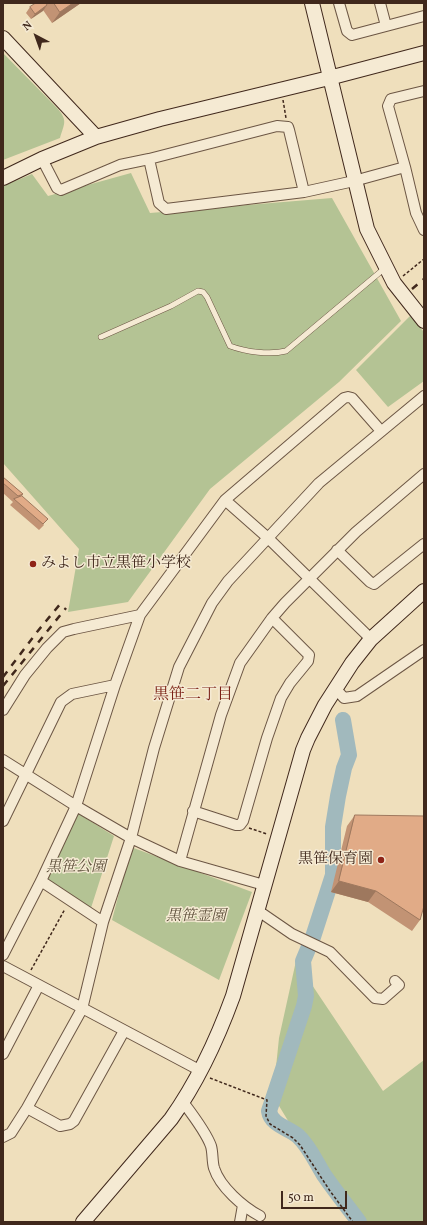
<!DOCTYPE html>
<html>
<head>
<meta charset="utf-8">
<style>
	body { margin:0 }
	#map { position:relative; width:427px; height:1225px; overflow:hidden; background:#efdfbc; font-family:Vollkorn,serif }
	canvas { display:block }
	.frame { position:absolute; inset:0; border:4px solid #40281c; pointer-events:none }
	.north { position:absolute; left:16px; top:16px; width:40px; height:40px; -webkit-text-stroke:3px #f5ead3; paint-order:stroke; rotate:319deg; font-size:11px; font-weight:700; line-height:16px; text-align:center; color:#40281c }
	.north::after { content:''; display:block; margin:auto; width:14px; height:18px; background:#40281c; clip-path:polygon(50% 0,100% 100%,50% 72%,0 100%) }
	.scale { position:absolute; left:281px; top:1191px; width:66px; height:18px; box-sizing:border-box; border:2px solid #40281c; border-top:0; padding-left:5px; font-size:12px; line-height:14px; white-space:nowrap; color:#40281c; -webkit-text-stroke:3px #f5ead3; paint-order:stroke }
</style>
</head>
<body>
<div id="map">
<canvas width="427" height="1225"></canvas>
<div class="frame"></div>
<div class="north">N</div>
<div class="scale">50 m</div>
</div>
<script>
const g = document.querySelector('canvas').getContext('2d');
g.lineJoin = 'round';
function paint(path, color) { g.fillStyle = color; g.fill(path, 'evenodd'); }
function stroke(path, color, width, dash) { g.strokeStyle = color; g.lineWidth = width; g.lineCap = dash ? 'butt' : 'round'; g.setLineDash(dash || []); g.stroke(path); }
function write(font, color, halo, rows, align = 'center') {
  g.font = font + ' Vollkorn,"Noto Serif JP",serif'; g.lineWidth = 3; g.setLineDash([]); g.textBaseline = 'middle'; g.strokeStyle = halo; g.fillStyle = color; for (const [text, x, y, turn = 0] of rows) {
    g.save(); g.translate(x, y); g.rotate((+turn || 0) * Math.PI / 180); g.textAlign = isNaN(turn) ? turn : align; if (halo) g.strokeText(text, 0, 0); g.fillText(text, 0, 0); g.restore();
  }
}
paint(new Path2D(`
	M 3,53 L 58,109 C 68,121 64,124 60,138 L 3,160 Z
	M 131,173 L 150,213 L 332,198 L 401,321 L 339,382 L 210,489 L 128,602 L 68,612 L 79,549 L 3,463 L 3,186 L 32,174 L 48,196 Z
	M 410,316 L 424,332 L 424,381 L 388,407 L 356,370 Z
	M 71,809 L 114,836 L 91,908 L 41,881 Z
	M 131,847 L 252,892 L 219,980 L 112,920 Z
	M 296,961 L 383,1091 L 424,1060 L 424,1222 L 359,1222 L 335,1191 L 304,1147 L 273,1096 L 279,1038 Z`), '#b4c394');
stroke(new Path2D(`
	M 343,720 L 349,755 L 344,768 L 338,796 L 333,827 L 333,875 L 313,937 L 303,961 L 306,996 L 304,1006 L 269,1111 C 271,1125 289,1128 298,1136 C 309,1146 316,1162 324,1175 C 335,1191 347,1206 359,1222`), '#a1b9bd', 16);
const lane = new Path2D(`
	M 101,337 L 171,306 L 198,291 L 203,292 L 207,297 L 230,346 C 246,352 270,355 286,351 L 385,268`);
const street = new Path2D(`
	M 339,3 L 347,31 L 352,35 L 424,16
	M 380,3 L 386,26
	M 42,159 L 57,188 L 61,190 L 120,165 L 149,159 L 277,126 L 288,127 L 289,130 L 304,192
	M 149,159 L 159,203 L 166,209 L 304,192 L 354,181 L 405,167 L 416,213 L 424,230
	M 405,167 L 388,106 L 391,99 L 424,91
	M 225,500 L 268,538 L 371,639
	M 337,550 L 370,582 L 374,584 L 424,544
	M 336,689 L 344,698 L 357,696 L 424,650
	M 3,710 L 25,675 L 47,648 L 63,632 L 74,629 L 140,615
	M 3,760 L 76,806 L 131,838 L 180,861 L 264,885
	M 193,811 L 236,825 L 240,825 L 243,821 L 267,738 L 281,698 L 290,683 L 308,661 L 309,655 L 272,618
	M 3,821 L 61,702 L 72,694 L 115,685
	M 180,861 L 221,715 L 240,663 L 272,618 L 285,603 L 356,532 L 424,474
	M 41,881 L 103,922
	M 257,910 L 292,934 L 330,952 L 375,998 L 383,999 L 399,985 L 395,981
	M 3,955 L 41,881 L 76,806 L 115,685 L 140,615 L 225,500 L 344,398 L 348,397 L 352,398 L 381,431
	M 3,966 L 201,1071
	M 3,1054 L 39,985
	M 183,1102 C 192,1114 206,1132 211,1146 C 213,1153 212,1161 214,1168 C 220,1187 243,1207 260,1216
	M 27,1108 L 60,1126 L 70,1124 L 74,1121 L 124,1031
	M 3,1137 L 11,1133 L 27,1108 L 82,1009 L 103,922 L 131,838 L 154,748 L 179,667 L 212,603 L 228,581 L 319,483 L 424,396
	M 240,1222 L 243,1205`);
const secondary = new Path2D(`
	M 312,3 L 367,229 L 394,283 L 424,321
	M 3,38 L 96,137
	M 3,178 L 42,159 L 96,137 L 160,119 L 329,78 L 424,53
	M 83,1222 L 171,1119 C 198,1081 217,1040 233,996 L 303,750 L 308,738 L 325,705 L 352,663 L 371,639 L 424,591`);
stroke(lane, '#6c5644', 6);
stroke(street, '#6c5644', 12);
stroke(secondary, '#40281c', 16);
stroke(new Path2D(`
	M 283,100 L 286,118
	M 403,276 L 424,259
	M 249,828 L 267,834
	M 31,970 L 65,909
	M 210,1078 L 267,1100 L 266,1116 L 270,1124 L 293,1138 L 300,1145 L 330,1191 L 353,1222`), '#40281c', 1.5, [3, 2]);
stroke(lane, '#f5ead3', 5);
stroke(street, '#f5ead3', 10);
stroke(secondary, '#f5ead3', 14);
stroke(new Path2D(`
	M 412,289 L 424,279
	M 3,677 L 37,632 L 61,603
	M 3,686 L 66,608`), '#40281c', 2.5, [7, 7]);
paint(new Path2D(`
	M 36,3 L 81,3 L 52,23 L 43,10 L 31,19 L 26,13 L 30,7 Z
	M 3,477 L 23,494 L 22,496 L 44,525 L 39,530 L 10,505 L 13,502 L 3,493 Z
	M 355,815 L 420,920 L 412,931 L 368,902 L 331,892 L 347,826 Z`), '#c29374');
paint(new Path2D(`
	M 73,3 L 81,3 L 52,23 L 60,12 Z
	M 47,5 L 43,11 L 31,19 L 35,14 Z
	M 339,881 L 376,891 L 368,902 L 331,892 Z`), '#9e785e');
const building = new Path2D(`
	M 36,3 L 46,3 L 47,5 L 35,14 L 30,7 Z
	M 54,3 L 73,3 L 60,12 Z
	M 3,477 L 23,494 L 18,496 L 3,483 Z
	M 22,496 L 48,519 L 43,524 L 14,499 Z
	M 355,815 L 424,816 L 424,906 L 420,920 L 376,891 L 339,881 Z`);
paint(building, '#e1ab87');
stroke(building, '#9e785e', 1);
for (const [x, y, r, color] of [
	[33,564,4,"#8f2418"],
	[381,860,4,"#8f2418"]
]) { const dot = new Path2D(); dot.arc(x, y, r, 0, 2 * Math.PI); g.fillStyle = color; g.fill(dot); stroke(dot, '#f5ead3', 1.5); }
write('15px', '#40281c', '#f5ead3', [
	["みよし市立黒笹小学校",41,564],
	["黒笹保育園",373,860,"right"]
], 'left');
write('italic 15px', '#5d4f3a', '#f5ead3', [
	["黒笹公園",76,868],
	["黒笹霊園",196,917]
]);
write('16px', '#7a1f14', '#f5ead3', [
	["黒笹二丁目",193,696]
]);
</script>
</body>
</html>
